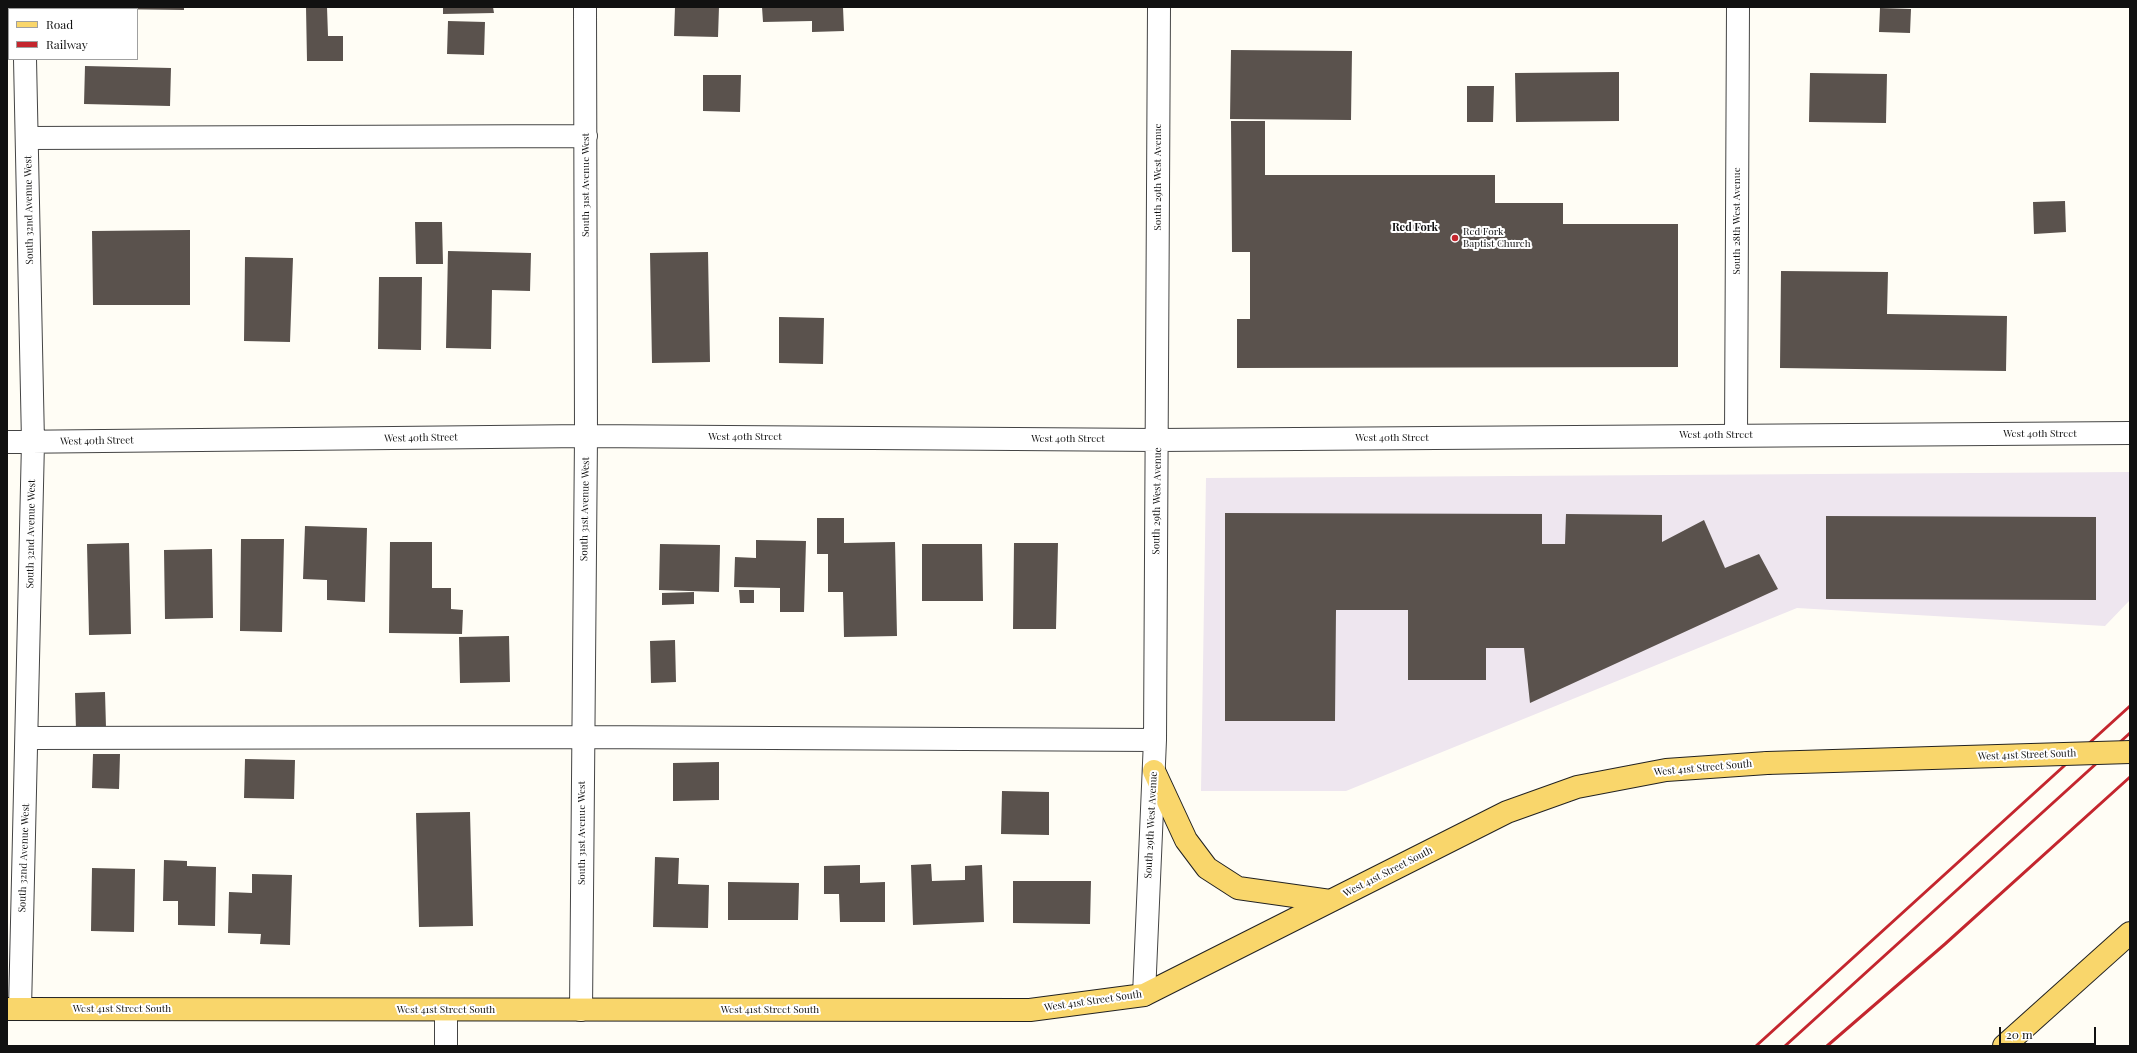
<!DOCTYPE html>
<html>
<head>
<meta charset="utf-8">
<style>
	body { margin:0 }
	#map { position:relative; width:2137px; height:1053px; overflow:hidden; background:#fffdf5; font-family:"Playfair Display",serif }
	canvas { display:block }
	.frame { position:absolute; inset:0; border:8px solid #111; pointer-events:none }
	.legend { position:absolute; left:8px; top:8px; width:130px; height:52px; box-sizing:border-box; background:#fff; border:1px solid #a0a0a0; margin:0; padding:5px 7px; list-style:none; font-size:12px; color:#111 }
	.legend li { display:flex; align-items:center; gap:8px; height:20px }
	.legend b { width:20px; border:1px solid #a0a0a0 }
	.scale { position:absolute; left:1999px; top:1027px; width:97px; height:18px; box-sizing:border-box; border:2px solid #111; border-top:0; padding-left:5px; font-size:12px; line-height:14px; white-space:nowrap; color:#111; -webkit-text-stroke:3px #fff; paint-order:stroke }
</style>
</head>
<body>
<div id="map">
<canvas width="2137" height="1053"></canvas>
<div class="frame"></div>
<ul class="legend">
<li><b style="height:5px;background:#f9d66b"></b>Road</li>
<li><b style="height:5px;background:#c4262e"></b>Railway</li>
</ul>
<div class="scale">20 m</div>
</div>
<script>
const g = document.querySelector('canvas').getContext('2d');
g.lineJoin = 'round';
function paint(path, color) { g.fillStyle = color; g.fill(path, 'evenodd'); }
function stroke(path, color, width, dash) { g.strokeStyle = color; g.lineWidth = width; g.lineCap = dash ? 'butt' : 'round'; g.setLineDash(dash || []); g.stroke(path); }
function write(font, color, halo, rows, align = 'center') {
  g.font = font + ' "Playfair Display",serif'; g.lineWidth = 4; g.setLineDash([]); g.textBaseline = 'middle'; g.strokeStyle = halo; g.fillStyle = color; for (const [text, x, y, turn = 0] of rows) {
    g.save(); g.translate(x, y); g.rotate((+turn || 0) * Math.PI / 180); g.textAlign = isNaN(turn) ? turn : align; if (halo) g.strokeText(text, 0, 0); g.fillText(text, 0, 0); g.restore();
  }
}
paint(new Path2D(`
	M 2130,472 L 2130,600 L 2105,626 L 1797,608 L 1346,791 L 1201,791 L 1206,478 Z`), '#eee6ef');
paint(new Path2D(`
	M 109,7 L 184,7 L 184,10 L 109,9 Z
	M 306,7 L 327,7 L 328,36 L 343,36 L 343,61 L 307,61 Z
	M 443,7 L 493,7 L 494,13 L 443,14 Z
	M 675,7 L 719,7 L 718,37 L 674,36 Z
	M 762,7 L 843,7 L 844,31 L 812,32 L 812,21 L 763,22 Z
	M 1880,8 L 1911,9 L 1910,33 L 1879,32 Z
	M 448,21 L 485,22 L 484,55 L 447,54 Z
	M 1231,50 L 1352,51 L 1351,120 L 1230,119 Z
	M 85,66 L 171,68 L 170,106 L 84,104 Z
	M 1619,72 L 1619,121 L 1516,122 L 1515,73 Z
	M 1810,73 L 1887,74 L 1886,123 L 1809,122 Z
	M 703,75 L 741,75 L 740,112 L 703,111 Z
	M 1467,86 L 1494,86 L 1493,122 L 1467,122 Z
	M 1231,121 L 1265,121 L 1265,175 L 1495,175 L 1495,203 L 1563,203 L 1563,224 L 1678,224 L 1678,367 L 1237,368 L 1237,319 L 1250,319 L 1250,252 L 1232,252 Z
	M 2065,201 L 2066,232 L 2034,234 L 2033,202 Z
	M 415,222 L 442,222 L 443,264 L 416,264 Z
	M 190,230 L 190,305 L 93,305 L 92,231 Z
	M 448,251 L 531,253 L 530,291 L 492,290 L 491,349 L 446,348 Z
	M 708,252 L 710,362 L 652,363 L 650,253 Z
	M 245,257 L 293,258 L 290,342 L 244,341 Z
	M 1781,271 L 1888,272 L 1887,314 L 2007,316 L 2006,371 L 1780,368 Z
	M 379,277 L 422,277 L 421,350 L 378,349 Z
	M 779,317 L 824,318 L 823,364 L 779,363 Z
	M 1225,513 L 1542,514 L 1542,544 L 1565,544 L 1566,514 L 1662,515 L 1662,542 L 1704,520 L 1725,568 L 1759,554 L 1778,589 L 1530,703 L 1524,648 L 1486,648 L 1486,680 L 1408,680 L 1408,610 L 1336,610 L 1335,721 L 1225,721 Z
	M 1826,516 L 2096,517 L 2096,600 L 1826,599 Z
	M 817,518 L 844,518 L 844,543 L 895,542 L 897,636 L 844,637 L 843,592 L 828,592 L 828,554 L 817,554 Z
	M 305,526 L 367,528 L 365,602 L 327,600 L 327,580 L 303,579 Z
	M 241,539 L 284,539 L 282,632 L 240,631 Z
	M 756,540 L 806,541 L 804,612 L 780,612 L 780,588 L 734,587 L 735,557 L 756,558 Z
	M 390,542 L 432,542 L 432,588 L 451,588 L 451,609 L 463,610 L 462,634 L 389,633 Z
	M 129,543 L 131,634 L 89,635 L 87,544 Z
	M 1014,543 L 1058,543 L 1056,629 L 1013,629 Z
	M 660,544 L 720,545 L 719,592 L 659,590 Z
	M 922,544 L 982,544 L 983,601 L 922,601 Z
	M 212,549 L 213,618 L 165,619 L 164,550 Z
	M 739,590 L 754,590 L 754,603 L 740,603 Z
	M 694,592 L 694,604 L 662,605 L 662,593 Z
	M 509,636 L 510,682 L 460,683 L 459,637 Z
	M 675,640 L 676,682 L 651,683 L 650,641 Z
	M 105,692 L 106,728 L 76,730 L 75,693 Z
	M 93,754 L 120,754 L 119,789 L 92,788 Z
	M 245,759 L 295,760 L 294,799 L 244,798 Z
	M 719,762 L 719,800 L 673,801 L 673,763 Z
	M 1002,791 L 1049,792 L 1049,835 L 1001,834 Z
	M 470,812 L 473,926 L 419,927 L 416,813 Z
	M 655,857 L 679,858 L 678,884 L 709,885 L 708,928 L 653,927 Z
	M 164,860 L 187,861 L 187,866 L 216,867 L 215,926 L 178,925 L 178,901 L 163,901 Z
	M 931,864 L 932,881 L 965,880 L 965,866 L 982,865 L 984,922 L 913,925 L 911,865 Z
	M 860,865 L 860,883 L 885,882 L 885,922 L 840,922 L 839,894 L 824,894 L 824,866 Z
	M 92,868 L 135,869 L 134,932 L 91,931 Z
	M 252,874 L 292,875 L 290,945 L 260,944 L 261,934 L 228,933 L 229,892 L 252,893 Z
	M 1013,881 L 1091,881 L 1090,924 L 1013,923 Z
	M 728,882 L 799,883 L 798,920 L 728,920 Z`), '#5a524d');
const minor = new Path2D(`
	M 23,7 L 23,9
	M 28,138 L 586,136
	M 1736,435 L 1738,7
	M 7,442 L 586,436 L 1158,440 L 2130,433
	M 27,738 L 582,737 L 1155,740
	M 1144,995 L 1155,740 L 1159,7
	M 20,1009 L 33,442 L 25,59
	M 581,1010 L 586,436 L 585,7
	M 446,1046 L 446,1010`);
const major = new Path2D(`
	M 1154,771 L 1186,840 L 1207,868 L 1238,888 L 1330,901
	M 7,1009 L 1030,1010 L 1144,995 L 1507,812 L 1577,787 L 1666,770 L 1767,763
	M 2004,1046 L 2130,933`);
stroke(minor, '#444', 24);
stroke(major, '#222', 24);
stroke(minor, '#fff', 22);
stroke(major, '#f9d66b', 22);
stroke(new Path2D(`
	M 1756,1046 L 2130,706
	M 1785,1046 L 2130,733
	M 1827,1046 L 1945,944 L 2130,777`), '#c4262e', 3);
const majorBridge = new Path2D(`
	M 1767,763 L 2130,752`);
stroke(majorBridge, '#222', 24, []);
stroke(majorBridge, '#f9d66b', 22);
for (const [x, y, r, color] of [
	[1455,238,4,"#c4262e"]
]) { const dot = new Path2D(); dot.arc(x, y, r, 0, 2 * Math.PI); g.fillStyle = color; g.fill(dot); stroke(dot, '#fff', 1.5); }
write('10px', '#111', '#fff', [
	["South 29th West Avenue",1158,177,-90],
	["South 31st Avenue West",586,185,-90],
	["South 32nd Avenue West",29,210,-91],
	["South 28th West Avenue",1737,221,-90],
	["West 40th Street",2040,434],
	["West 40th Street",1716,435],
	["West 40th Street",745,437],
	["West 40th Street",421,438,-1],
	["West 40th Street",1392,438],
	["West 40th Street",1068,439],
	["West 40th Street",97,441,-1],
	["South 29th West Avenue",1157,501,-89],
	["South 31st Avenue West",585,509,-89],
	["South 32nd Avenue West",31,534,-89],
	["West 41st Street South",2027,755,-2],
	["West 41st Street South",1703,768,-5],
	["South 29th West Avenue",1151,825,-87],
	["South 31st Avenue West",582,833,-90],
	["South 32nd Avenue West",24,858,-88],
	["West 41st Street South",1388,872,-27],
	["West 41st Street South",1093,1001,-8],
	["West 41st Street South",122,1009],
	["West 41st Street South",446,1010],
	["West 41st Street South",770,1010]
]);
write('10px', '#111', '#fff', [
	["Red Fork",1463,232],
	["Baptist Church",1463,244]
], 'left');
write('bold 11px', '#111', '#fff', [
	["Red Fork",1415,228]
]);
</script>
</body>
</html>
